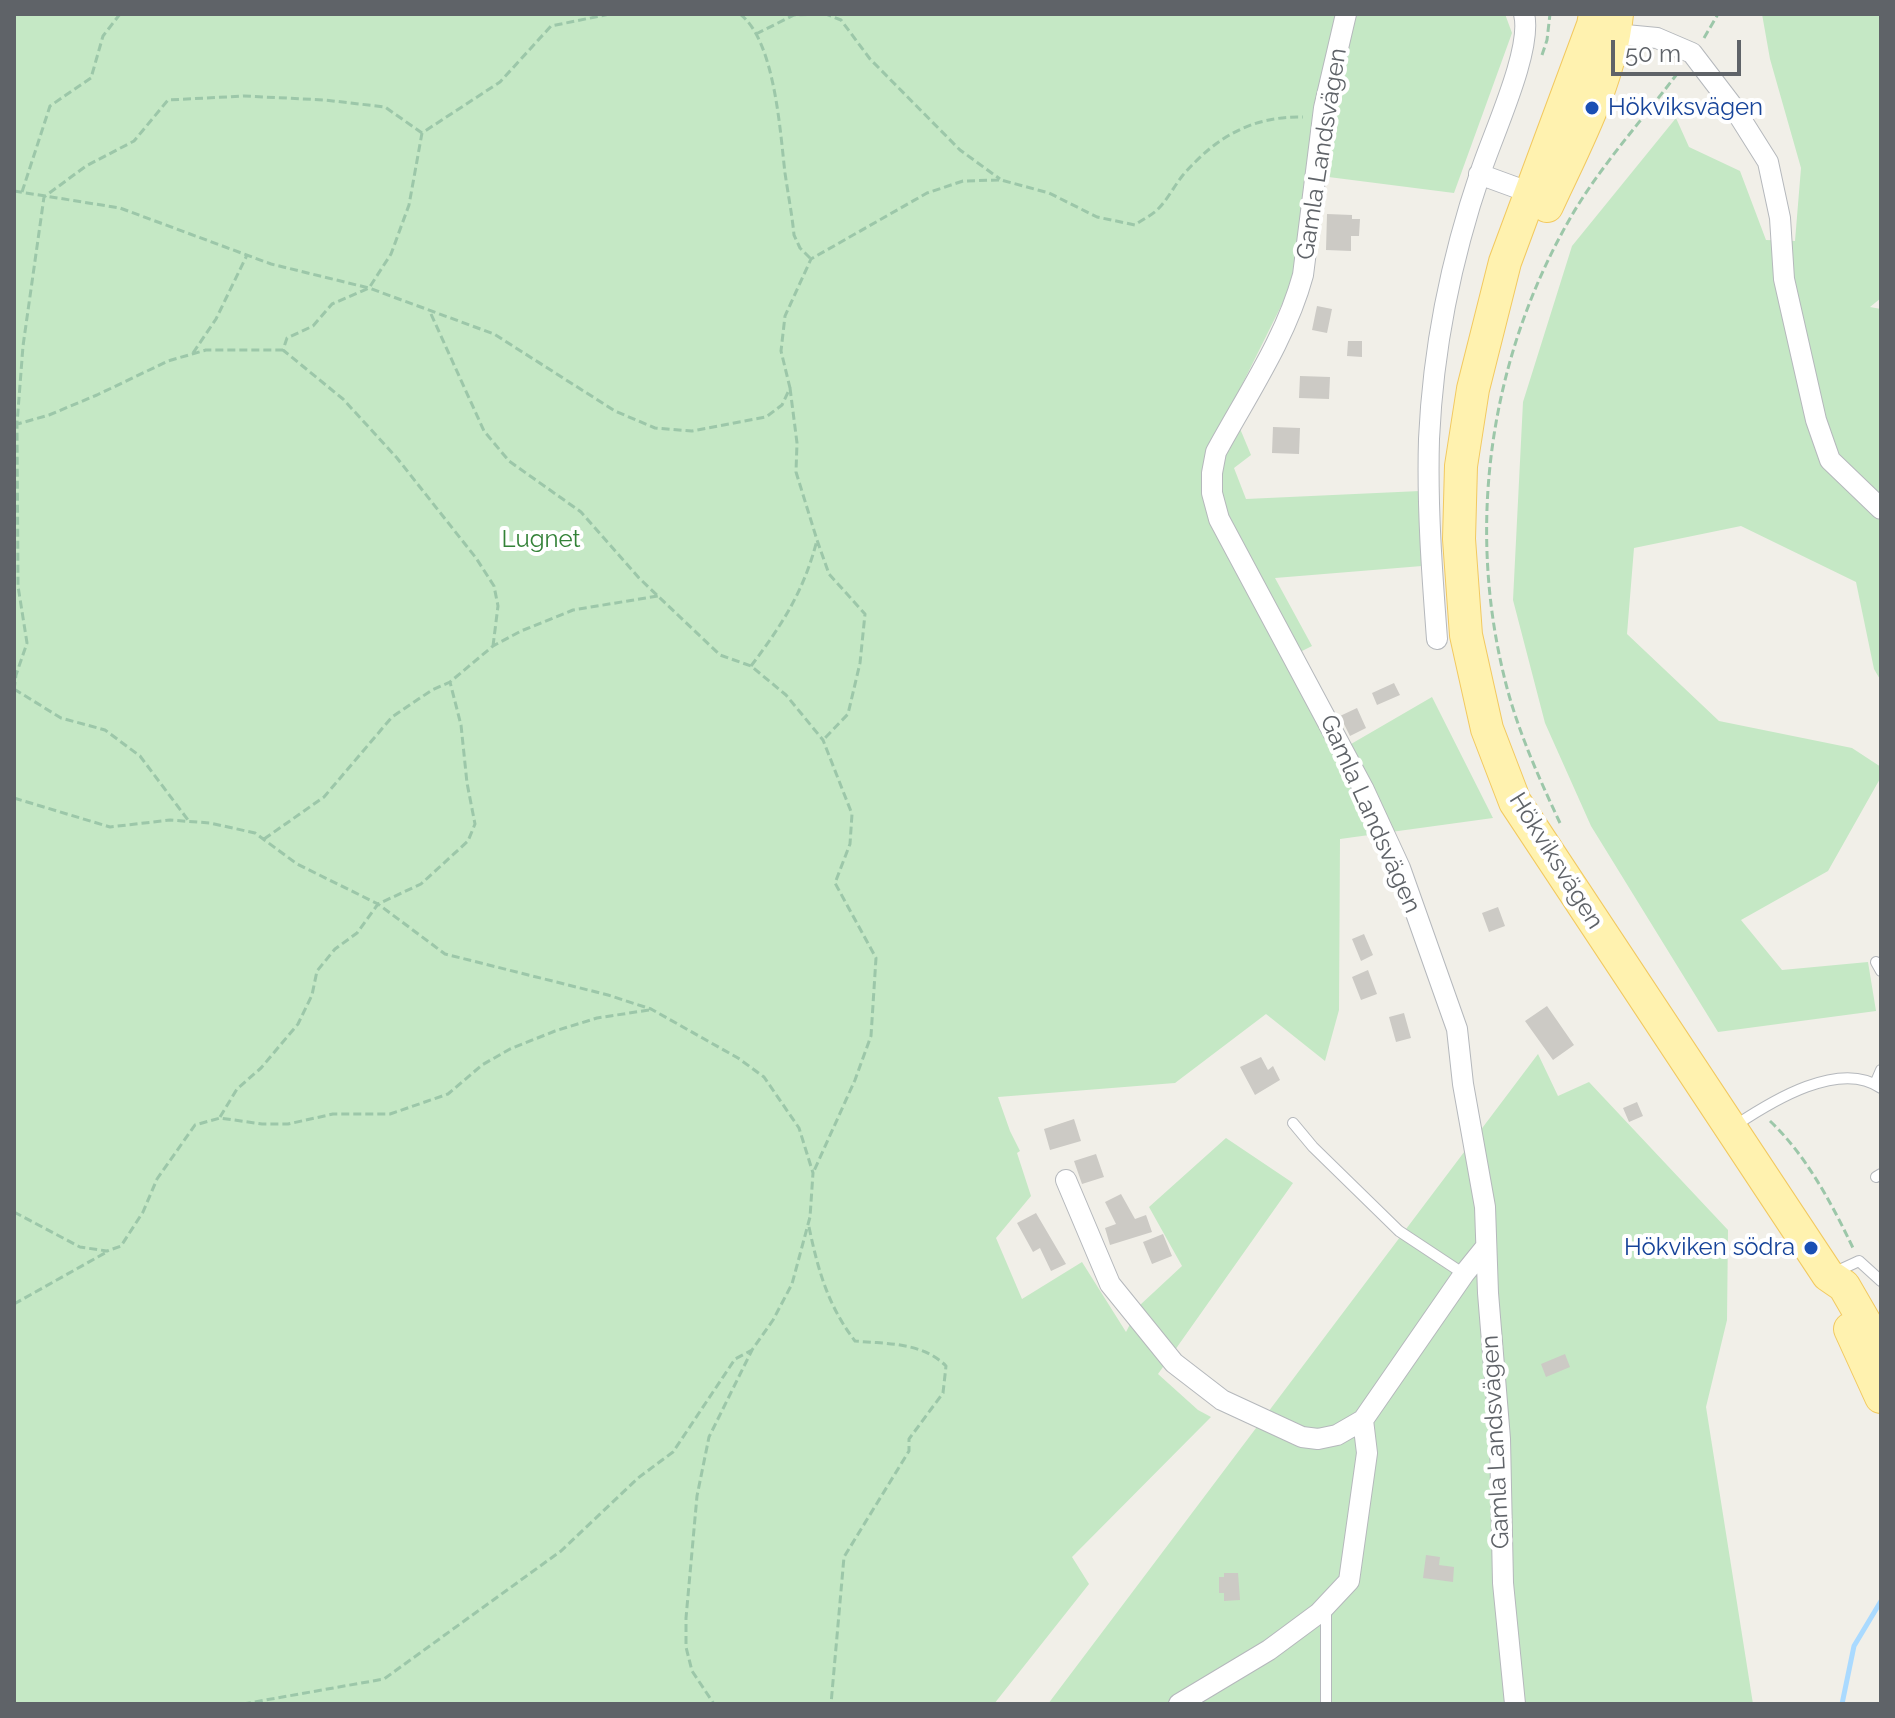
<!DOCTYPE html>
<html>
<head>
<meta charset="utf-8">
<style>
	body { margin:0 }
	#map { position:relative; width:1895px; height:1718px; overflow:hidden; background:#f1efe8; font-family:Raleway,sans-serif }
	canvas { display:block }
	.frame { position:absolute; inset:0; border:16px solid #5f6368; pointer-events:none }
	.scale { position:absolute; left:1611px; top:40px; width:130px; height:36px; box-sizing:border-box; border:4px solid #5f6368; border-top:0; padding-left:10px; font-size:24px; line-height:28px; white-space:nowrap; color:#5f6368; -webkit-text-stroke:6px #fff; paint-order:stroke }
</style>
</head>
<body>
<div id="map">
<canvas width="1895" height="1718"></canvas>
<div class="frame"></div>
<div class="scale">50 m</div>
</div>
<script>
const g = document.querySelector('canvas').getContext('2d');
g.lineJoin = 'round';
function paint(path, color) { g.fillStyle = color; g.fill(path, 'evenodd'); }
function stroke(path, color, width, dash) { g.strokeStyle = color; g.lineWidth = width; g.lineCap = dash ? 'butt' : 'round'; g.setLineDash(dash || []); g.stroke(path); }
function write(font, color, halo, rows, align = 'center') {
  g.font = font + ' Raleway,sans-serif'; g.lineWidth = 8; g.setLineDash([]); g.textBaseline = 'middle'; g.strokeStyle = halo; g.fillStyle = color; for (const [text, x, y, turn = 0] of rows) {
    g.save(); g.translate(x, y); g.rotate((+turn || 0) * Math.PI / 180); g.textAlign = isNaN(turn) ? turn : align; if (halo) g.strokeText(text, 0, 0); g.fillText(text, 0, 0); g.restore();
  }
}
paint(new Path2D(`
	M 14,14 L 1505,14 L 1512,33 L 1454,193 L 1305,174 L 1294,271 L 1288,292 L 1231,407 L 1251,455 L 1234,468 L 1246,499 L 1420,491 L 1422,566 L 1275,578 L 1312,646 L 1290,657 L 1339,751 L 1432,697 L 1493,818 L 1340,839 L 1339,1010 L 1325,1061 L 1266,1014 L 1175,1083 L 998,1097 L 1010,1131 L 1020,1151 L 1017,1153 L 1031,1196 L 996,1238 L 1022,1299 L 1082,1262 L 1126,1332 L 1140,1305 L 1182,1266 L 1149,1207 L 1226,1138 L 1293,1183 L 1158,1374 L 1198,1410 L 1211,1417 L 1072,1557 L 1089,1584 L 994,1704 L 14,1704 Z
	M 1762,14 L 1881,14 L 1881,298 L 1870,307 L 1881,309 L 1881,681 L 1874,669 L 1856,582 L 1741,526 L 1634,548 L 1627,634 L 1719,721 L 1852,748 L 1881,767 L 1881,777 L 1828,871 L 1741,920 L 1782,970 L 1868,962 L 1876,1011 L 1718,1032 L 1591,826 L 1545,723 L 1513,600 L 1523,402 L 1572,246 L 1676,118 L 1689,147 L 1740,171 L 1766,240 L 1795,241 L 1801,168 L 1770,59 Z
	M 1538,1054 L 1558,1096 L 1589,1082 L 1728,1230 L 1727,1320 L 1706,1407 L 1753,1704 L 1048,1704 Z`), '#c5e8c5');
stroke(new Path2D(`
	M 1842,1704 L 1854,1646 L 1881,1601`), '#aadaff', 5);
paint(new Path2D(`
	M 1327,214 L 1352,215 L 1352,219 L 1360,219 L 1359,236 L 1351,236 L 1351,251 L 1326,250 Z
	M 1317,306 L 1332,309 L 1327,333 L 1312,330 Z
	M 1348,341 L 1362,341 L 1362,357 L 1347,356 Z
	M 1300,376 L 1330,377 L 1329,399 L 1299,398 Z
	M 1273,427 L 1300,428 L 1299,454 L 1272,453 Z
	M 1394,683 L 1400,695 L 1377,705 L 1372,693 Z
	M 1357,708 L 1366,728 L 1350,736 L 1340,716 Z
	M 1498,907 L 1505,926 L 1489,932 L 1482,913 Z
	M 1364,934 L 1373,955 L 1361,961 L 1352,939 Z
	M 1368,970 L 1377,994 L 1361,1000 L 1352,977 Z
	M 1547,1006 L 1574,1045 L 1553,1060 L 1525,1021 Z
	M 1404,1013 L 1411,1038 L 1396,1042 L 1389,1017 Z
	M 1261,1057 L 1268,1070 L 1273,1066 L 1280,1080 L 1255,1095 L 1240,1067 Z
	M 1637,1102 L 1643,1116 L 1629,1122 L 1623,1108 Z
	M 1074,1119 L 1081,1141 L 1050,1150 L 1044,1129 Z
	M 1096,1154 L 1104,1177 L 1082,1184 L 1074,1161 Z
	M 1121,1194 L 1135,1219 L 1146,1215 L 1152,1232 L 1110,1245 L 1105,1228 L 1116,1224 L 1105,1202 Z
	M 1036,1213 L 1066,1264 L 1051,1271 L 1040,1248 L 1033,1252 L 1017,1223 Z
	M 1163,1234 L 1172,1256 L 1152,1264 L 1143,1242 Z
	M 1565,1354 L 1570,1367 L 1546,1377 L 1541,1364 Z
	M 1426,1555 L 1440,1557 L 1439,1565 L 1454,1567 L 1453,1582 L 1423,1578 Z
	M 1224,1573 L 1238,1573 L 1240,1600 L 1224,1601 L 1224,1593 L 1219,1593 L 1219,1577 L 1224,1577 Z`), '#cccac5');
const service = new Path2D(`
	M 1876,962 L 1881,971
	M 1875,1084 L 1881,1070
	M 1293,1123 L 1313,1147 L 1399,1231 L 1464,1274
	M 1736,1125 C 1772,1101 1840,1059 1881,1088
	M 1876,1177 L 1881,1174
	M 1833,1273 L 1859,1261 L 1881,1281
	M 1326,1609 L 1326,1704`);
const minor = new Path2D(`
	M 1346,14 L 1324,108 L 1303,275 C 1286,338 1247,395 1216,452 L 1212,473 L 1212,493 L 1219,519 L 1364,790 L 1400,868 L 1457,1029 L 1463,1084 L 1485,1207 L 1488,1293 L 1500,1439 L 1503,1583 L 1515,1704
	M 1615,34 L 1657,38 L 1692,53 L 1734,108 L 1768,162 L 1780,218 L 1784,279 L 1816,420 L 1830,460 L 1881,509
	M 1479,174 L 1531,193
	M 1437,639 C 1432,573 1427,506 1429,439 C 1433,349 1452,256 1481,171 C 1493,134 1533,49 1524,14
	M 1066,1180 L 1110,1284 L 1174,1363 L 1222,1400 L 1302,1437 L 1318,1439 L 1337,1435 L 1363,1420
	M 1179,1704 L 1269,1650 L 1319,1613 L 1349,1581 L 1367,1453 L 1363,1420 L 1464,1274 L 1485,1248`);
const primary = new Path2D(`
	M 1595,14 L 1593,25 L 1505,262 L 1473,389 L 1461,466 L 1459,539 L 1466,635 L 1487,729 L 1515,802 L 1828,1275 L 1844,1286 L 1881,1350
	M 1547,206 C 1575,145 1610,82 1617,14
	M 1850,1329 L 1881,1397`);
stroke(service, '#b5b8bc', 12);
stroke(minor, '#b5b8bc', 22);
stroke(primary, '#f2c960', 34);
stroke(new Path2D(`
	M 740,14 C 775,41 780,131 785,173 C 788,194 792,214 794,235 L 800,248 L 810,258
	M 756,34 L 794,15 L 826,14 L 841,20 L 870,59 L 960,150 L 1000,179
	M 1704,38 L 1718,14
	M 1542,55 L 1547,40 L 1550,14
	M 14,191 L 120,208 L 271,264 L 369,288 L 494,334 L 615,411 L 655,428 L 692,431 L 766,417 L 782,405 L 790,388 L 781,351 L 785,316 L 811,259 L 927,193 L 963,181 L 1001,180 L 1049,193 L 1097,217 L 1135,225 C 1142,220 1150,216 1156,211 C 1167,201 1174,186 1183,175 C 1216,137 1252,116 1303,117
	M 22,192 L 50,106 L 91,78 L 103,36 L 120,14
	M 431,314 L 484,431 L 509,461 L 581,512 L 639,578 L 720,655 L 751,666 L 786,695 L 823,740 L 852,814 L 850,844 L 835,883 L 876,958 L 871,1036 L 855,1080 L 813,1173
	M 193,353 L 216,319 L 247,255
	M 790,388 L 797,443 L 796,472 L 817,540 L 829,574 L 865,614 L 860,663 L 848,714 L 823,740
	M 14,425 L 49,415 L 97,395 L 168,361 L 206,350 L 283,350
	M 493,646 L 498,606 L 494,586 L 476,558 L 397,458 L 343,399 L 283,350 L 287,338 L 313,326 L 332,304 L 369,288 L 391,254 L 409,205 L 422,133 L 500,82 L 551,26 L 610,14
	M 751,666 C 782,625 804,591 817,540
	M 14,689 L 61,718 L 105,730 L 140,756 L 188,820
	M 14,690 L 16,675 L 27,643 L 18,586 L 17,424 L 23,346 L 44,197 L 86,166 L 134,141 L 168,100 L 244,96 L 325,100 L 385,107 L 422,133
	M 14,798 L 110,827 L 170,820 L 210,823 L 255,833 L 297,864 L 378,904 L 445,954 L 608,995 L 651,1009 L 738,1058 L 764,1077 L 799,1128 L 813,1173 L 810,1217 L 792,1284 L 773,1320 L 752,1350 L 709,1437 L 697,1496 L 686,1618 L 686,1647 L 692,1671 L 714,1704
	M 1560,823 C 1538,776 1516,727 1504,676 C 1466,520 1491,354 1572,215 C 1602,164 1644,118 1680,70
	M 264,839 L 324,797 L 392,717 L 432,690 L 450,682 L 493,646 L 521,631 L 573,610 L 658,596
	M 220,1117 L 237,1089 L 261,1068 L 298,1024 L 312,995 L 317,971 L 335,949 L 357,933 L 378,904 L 421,884 L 468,841 L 475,824 L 467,783 L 461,725 L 450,682
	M 1770,1121 C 1806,1155 1832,1204 1853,1248
	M 14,1212 L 80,1247 L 107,1251 L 121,1246 L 143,1212 L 157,1179 L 195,1125 L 220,1118 L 262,1124 L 288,1124 L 333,1114 L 390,1114 L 448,1094 L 482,1065 L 510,1049 L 555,1031 L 597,1018 L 649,1010
	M 809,1227 C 818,1270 828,1306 855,1341 C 887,1344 922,1342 946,1366 L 943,1393 L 909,1439 L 909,1451 L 844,1557 L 831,1704
	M 14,1304 L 105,1253
	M 243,1704 L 384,1679 L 561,1551 L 638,1478 L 673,1452 L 735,1359 L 752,1350`), '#9cc7a9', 3, [8, 4]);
stroke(service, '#fff', 10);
stroke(minor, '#fff', 20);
stroke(primary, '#fff2af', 32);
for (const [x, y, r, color] of [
	[1592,108,8,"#1a4fb4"],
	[1811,1248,8,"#1a4fb4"]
]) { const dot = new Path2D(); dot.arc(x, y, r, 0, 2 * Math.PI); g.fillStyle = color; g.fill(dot); stroke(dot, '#fff', 3); }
write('24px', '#164399', '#fff', [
	["Hökviksvägen",1608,108],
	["Hökviken södra",1795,1248,"right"]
], 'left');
write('24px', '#5f6368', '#fff', [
	["Gamla Landsvägen",1322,154,-81],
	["Gamla Landsvägen",1370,814,66],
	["Hökviksvägen",1556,861,58],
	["Gamla Landsvägen",1496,1442,-93]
]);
write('24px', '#348238', '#fff', [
	["Lugnet",541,540]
]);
</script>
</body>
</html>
